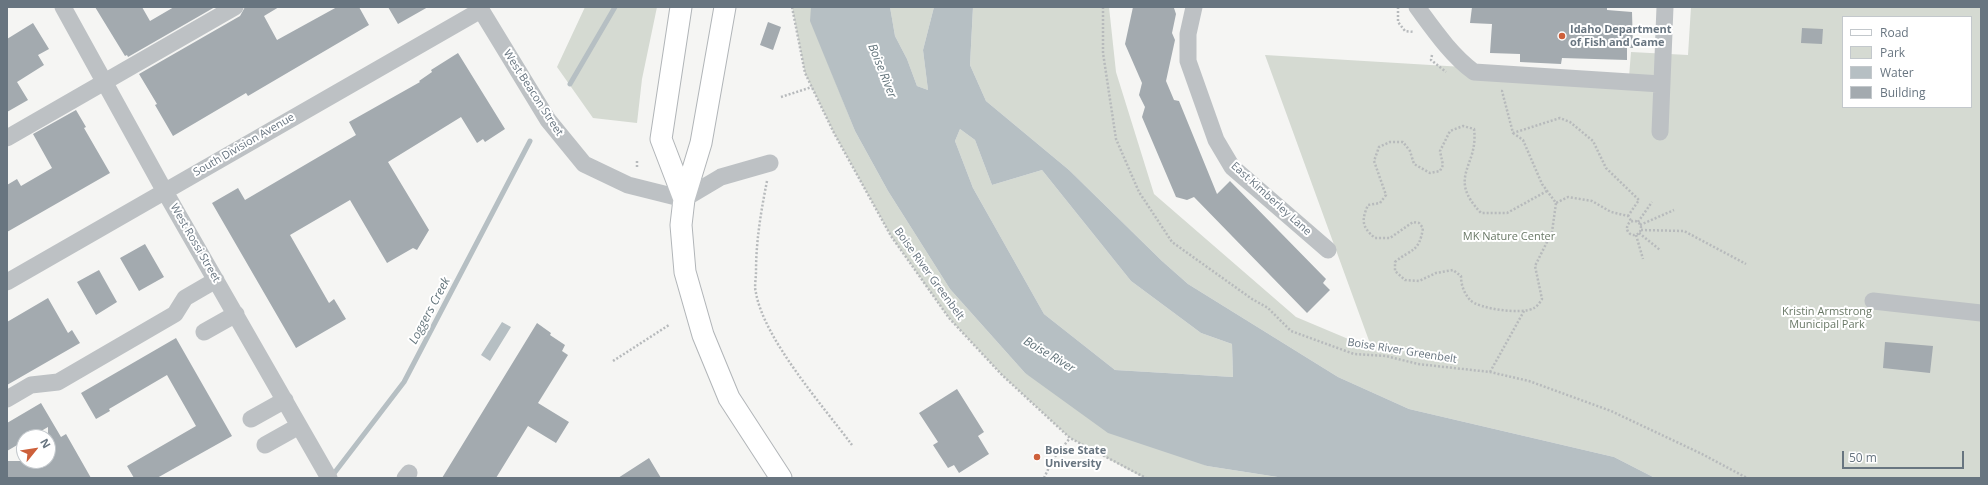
<!DOCTYPE html>
<html>
<head>
<meta charset="utf-8">
<style>
	body { margin:0 }
	#map { position:relative; width:1988px; height:485px; overflow:hidden; background:#f5f5f3; font-family:"Open Sans",sans-serif }
	canvas { display:block }
	.frame { position:absolute; inset:0; border:8px solid #687580; pointer-events:none }
	.legend { position:absolute; left:1842px; top:16px; width:130px; height:92px; box-sizing:border-box; background:#fff; border:1px solid #c3c8cc; margin:0; padding:5px 7px; list-style:none; font-size:12px; color:#687580 }
	.legend li { display:flex; align-items:center; gap:8px; height:20px }
	.legend b { width:20px; border:1px solid #c3c8cc }
	.north { position:absolute; left:16px; top:429px; width:40px; height:40px; box-sizing:border-box; background:#fff; border:1px solid #c3c8cc; border-radius:50%; rotate:60deg; font-size:11px; font-weight:700; line-height:16px; text-align:center; color:#687580 }
	.north::after { content:''; display:block; margin:auto; width:14px; height:18px; background:#cd603b; clip-path:polygon(50% 0,100% 100%,50% 72%,0 100%) }
	.scale { position:absolute; left:1842px; top:451px; width:122px; height:18px; box-sizing:border-box; border:2px solid #687580; border-top:0; padding-left:5px; font-size:12px; line-height:14px; white-space:nowrap; color:#687580; -webkit-text-stroke:3px #fff; paint-order:stroke }
</style>
</head>
<body>
<div id="map">
<canvas width="1988" height="485"></canvas>
<div class="frame"></div>
<ul class="legend">
<li><b style="height:5px;background:#fff"></b>Road</li>
<li><b style="height:11px;background:#d5dad2"></b>Park</li>
<li><b style="height:11px;background:#b6bfc3"></b>Water</li>
<li><b style="height:11px;background:#a3aaaf"></b>Building</li>
</ul>
<div class="north">N</div>
<div class="scale">50 m</div>
</div>
<script>
const g = document.querySelector('canvas').getContext('2d');
g.lineJoin = 'round';
function paint(path, color) { g.fillStyle = color; g.fill(path, 'evenodd'); }
function stroke(path, color, width, dash) { g.strokeStyle = color; g.lineWidth = width; g.lineCap = dash ? 'butt' : 'round'; g.setLineDash(dash || []); g.stroke(path); }
function write(font, color, halo, rows, align = 'center') {
  g.font = font + ' "Open Sans",sans-serif'; g.lineWidth = 4; g.setLineDash([]); g.textBaseline = 'middle'; g.strokeStyle = halo; g.fillStyle = color; for (const [text, x, y, turn = 0] of rows) {
    g.save(); g.translate(x, y); g.rotate((+turn || 0) * Math.PI / 180); g.textAlign = isNaN(turn) ? turn : align; if (halo) g.strokeText(text, 0, 0); g.fillText(text, 0, 0); g.restore();
  }
}
paint(new Path2D(`
	M 585,7 L 657,7 L 642,79 L 637,123 L 593,118 L 557,67 Z
	M 792,7 L 811,7 L 811,21 L 855,131 L 888,191 L 950,289 L 1025,373 L 1207,466 L 1284,478 L 1146,478 L 1140,476 L 1070,438 L 1002,375 L 949,318 L 891,236 L 834,133 L 805,73 Z
	M 890,7 L 934,7 L 923,50 L 928,90 L 917,86 L 907,59 L 895,36 Z
	M 973,7 L 1109,7 L 1116,72 L 1154,194 L 1296,317 L 1372,349 L 1265,55 L 1629,77 L 1631,52 L 1688,55 L 1691,7 L 1981,7 L 1981,478 L 1655,478 L 1614,457 L 1409,409 L 1338,377 L 1188,284 L 1162,261 L 1069,170 L 986,101 L 970,65 ZM 1843,17 L 1971,17 L 1971,107 L 1843,107 Z
	M 960,129 L 975,140 L 992,185 L 1042,170 L 1131,281 L 1201,333 L 1232,344 L 1233,377 L 1115,370 L 1044,314 L 973,188 L 955,141 Z`), '#d5dad2');
paint(new Path2D(`
	M 811,7 L 890,7 L 895,36 L 907,59 L 917,86 L 928,90 L 923,50 L 934,7 L 973,7 L 970,65 L 986,101 L 1069,170 L 1162,261 L 1188,284 L 1338,377 L 1409,409 L 1614,457 L 1655,478 L 1284,478 L 1207,466 L 1108,433 L 1025,373 L 950,289 L 888,191 L 855,131 L 810,21 ZM 960,129 L 975,140 L 992,185 L 1042,170 L 1131,281 L 1201,333 L 1232,344 L 1233,377 L 1115,370 L 1044,314 L 973,188 L 955,141 Z
	M 502,322 L 511,327 L 490,361 L 481,355 Z`), '#b6bfc3');
stroke(new Path2D(`
	M 570,84 L 615,7
	M 332,476 L 404,382 L 530,141`), '#b6bfc3', 5);
paint(new Path2D(`
	M 95,7 L 142,7 L 150,21 L 174,7 L 215,7 L 128,57 L 127,55 L 125,56 Z
	M 245,7 L 279,7 L 264,16 L 277,40 L 337,7 L 359,7 L 369,25 L 248,96 L 246,93 L 173,136 L 155,105 L 157,104 L 139,74 L 240,16 Z
	M 388,7 L 428,7 L 398,24 Z
	M 1133,7 L 1174,8 L 1176,14 L 1172,33 L 1175,40 L 1166,81 L 1174,100 L 1179,101 L 1217,194 L 1230,181 L 1326,279 L 1323,283 L 1330,290 L 1307,313 L 1194,197 L 1187,200 L 1176,197 L 1142,117 L 1145,107 L 1139,95 L 1142,83 L 1125,44 Z
	M 1472,7 L 1607,7 L 1607,10 L 1632,12 L 1633,48 L 1627,48 L 1627,60 L 1562,58 L 1561,64 L 1520,62 L 1520,54 L 1490,53 L 1492,24 L 1470,23 Z
	M 768,22 L 781,27 L 773,50 L 760,45 Z
	M 33,23 L 49,49 L 38,55 L 44,65 L 17,82 L 28,100 L 7,112 L 7,39 Z
	M 1802,28 L 1823,29 L 1822,44 L 1801,43 Z
	M 458,53 L 505,129 L 485,142 L 483,139 L 477,143 L 461,117 L 388,162 L 429,230 L 417,250 L 413,248 L 387,263 L 350,200 L 290,235 L 329,303 L 334,299 L 346,319 L 296,348 L 212,203 L 238,188 L 245,200 L 356,135 L 349,122 L 420,82 L 419,81 L 432,72 L 431,70 Z
	M 76,110 L 86,127 L 84,128 L 110,173 L 7,232 L 7,185 L 17,179 L 21,186 L 52,168 L 33,134 Z
	M 145,244 L 164,277 L 139,291 L 120,258 Z
	M 99,270 L 117,302 L 96,315 L 77,282 Z
	M 48,298 L 68,333 L 72,330 L 80,343 L 7,385 L 7,322 Z
	M 537,323 L 551,333 L 550,335 L 565,345 L 562,351 L 568,355 L 538,403 L 569,422 L 556,443 L 528,426 L 496,478 L 442,478 Z
	M 176,338 L 232,436 L 157,478 L 134,478 L 127,466 L 196,426 L 167,375 L 109,409 L 110,411 L 96,419 L 81,393 Z
	M 1885,342 L 1933,346 L 1930,373 L 1883,368 Z
	M 957,389 L 984,432 L 978,436 L 989,454 L 959,473 L 954,465 L 948,468 L 933,445 L 938,442 L 919,413 Z
	M 41,403 L 61,437 L 66,434 L 91,478 L 7,478 L 7,461 L 48,461 L 48,427 L 31,437 L 24,437 L 24,441 L 7,451 L 7,423 Z
	M 649,458 L 661,478 L 618,478 Z`), '#a3aaaf');
const major = new Path2D(`
	M 681,7 L 661,139 L 684,199
	M 725,7 L 701,143 L 684,199 L 681,225 L 685,272 L 703,335 L 729,398 L 781,478`);
stroke(major, '#b1b5b8', 23);
stroke(new Path2D(`
	M 792,7 L 805,73 L 834,133 L 891,236 L 949,318 L 1002,375 L 1070,438 L 1146,478
	M 1103,7 L 1103,53 L 1116,139 L 1139,192 L 1172,242 L 1252,299 L 1268,308 L 1291,331 L 1354,354 L 1386,356 L 1418,364 L 1490,372 L 1529,381 L 1611,411 L 1702,454 L 1747,478
	M 1398,7 L 1398,22 L 1405,31 L 1414,32
	M 1432,55 L 1431,60 L 1446,72
	M 1501,91 L 1502,91 L 1513,133 L 1560,118 L 1570,122 L 1593,141 L 1606,168 L 1639,200 L 1628,216
	M 781,97 L 812,87
	M 1513,133 L 1523,140 L 1542,184 L 1556,203 L 1568,197 L 1592,201 L 1611,212 L 1628,216 L 1632,222
	M 637,167 L 637,160
	M 767,181 C 761,211 756,241 756,272 C 756,279 754,287 756,293 C 764,339 823,406 852,445
	M 1547,191 L 1507,213 L 1481,213 C 1446,176 1479,167 1474,129 L 1463,126 L 1450,131 L 1440,151 L 1443,165 L 1440,171 L 1430,173 L 1414,164 L 1410,151 L 1403,142 L 1390,142 L 1379,147 L 1374,161 L 1386,195 L 1380,203 L 1368,205 C 1361,221 1362,227 1375,238 L 1390,238 L 1413,222 L 1419,223 L 1423,228 C 1419,253 1412,248 1395,262 L 1395,271 L 1405,280 L 1419,281 L 1436,273 L 1453,270 L 1461,276 C 1461,285 1464,293 1470,300 C 1479,309 1522,315 1534,308 C 1537,307 1540,302 1542,299 L 1535,266 L 1552,232 L 1556,203
	M1627 228a7 7 0 1 1 14 0a7 7 0 1 1-14 0Z
	M 1638,222 L 1652,202
	M 1640,225 L 1674,210
	M 1641,230 L 1684,231 L 1746,264
	M 1639,233 L 1660,250
	M 1636,235 L 1643,259
	M 613,361 L 669,325
	M 1490,372 L 1524,311
	M 1044,478 L 1053,459 L 1070,438`), '#b7babc', 2.5, [2, 2]);
stroke(new Path2D(`
	M 63,7 L 164,190 L 329,478
	M 476,7 L 481,10 L 548,120 L 584,164 L 628,185 L 684,199 L 721,177 L 770,163
	M 1194,7 L 1188,34 L 1188,61 L 1216,140 L 1232,167 L 1328,250
	M 1417,7 C 1434,30 1451,55 1474,72 L 1661,84
	M 1660,132 L 1665,7
	M 7,138 L 235,7
	M 7,282 L 481,10
	M 1873,301 L 1981,313
	M 204,332 L 236,314
	M 7,399 L 31,385 L 58,382 L 175,314 L 185,298 L 216,280
	M 251,419 L 285,400
	M 265,445 L 299,426
	M 405,478 L 409,473`), '#bdc1c4', 17);
stroke(major, '#fff', 21);
for (const [x, y, r, color] of [
	[1562,36,4,"#cd603b"],
	[1037,457,4,"#cd603b"]
]) { const dot = new Path2D(); dot.arc(x, y, r, 0, 2 * Math.PI); g.fillStyle = color; g.fill(dot); stroke(dot, '#fff', 1.5); }
write('bold 11px', '#687580', '#fff', [
	["Idaho Department",1570,30],
	["of Fish and Game",1570,43],
	["Boise State",1045,451],
	["University",1045,464]
], 'left');
write('11px', '#687580', '#fff', [
	["West Beacon Street",533,93,57],
	["South Division Avenue",244,145,-30],
	["East Kimberley Lane",1271,199,42],
	["West Rossi Street",195,243,60],
	["Boise River Greenbelt",929,274,54],
	["Boise River Greenbelt",1402,351,9]
]);
write('11px', '#697866', '#fff', [
	["MK Nature Center",1509,237],
	["Kristin Armstrong",1827,312],
	["Municipal Park",1827,325]
]);
write('italic 12px', '#64757c', '#fff', [
	["Boise River",882,71,68],
	["Loggers Creek",430,311,-62],
	["Boise River",1049,355,31]
]);
</script>
</body>
</html>
